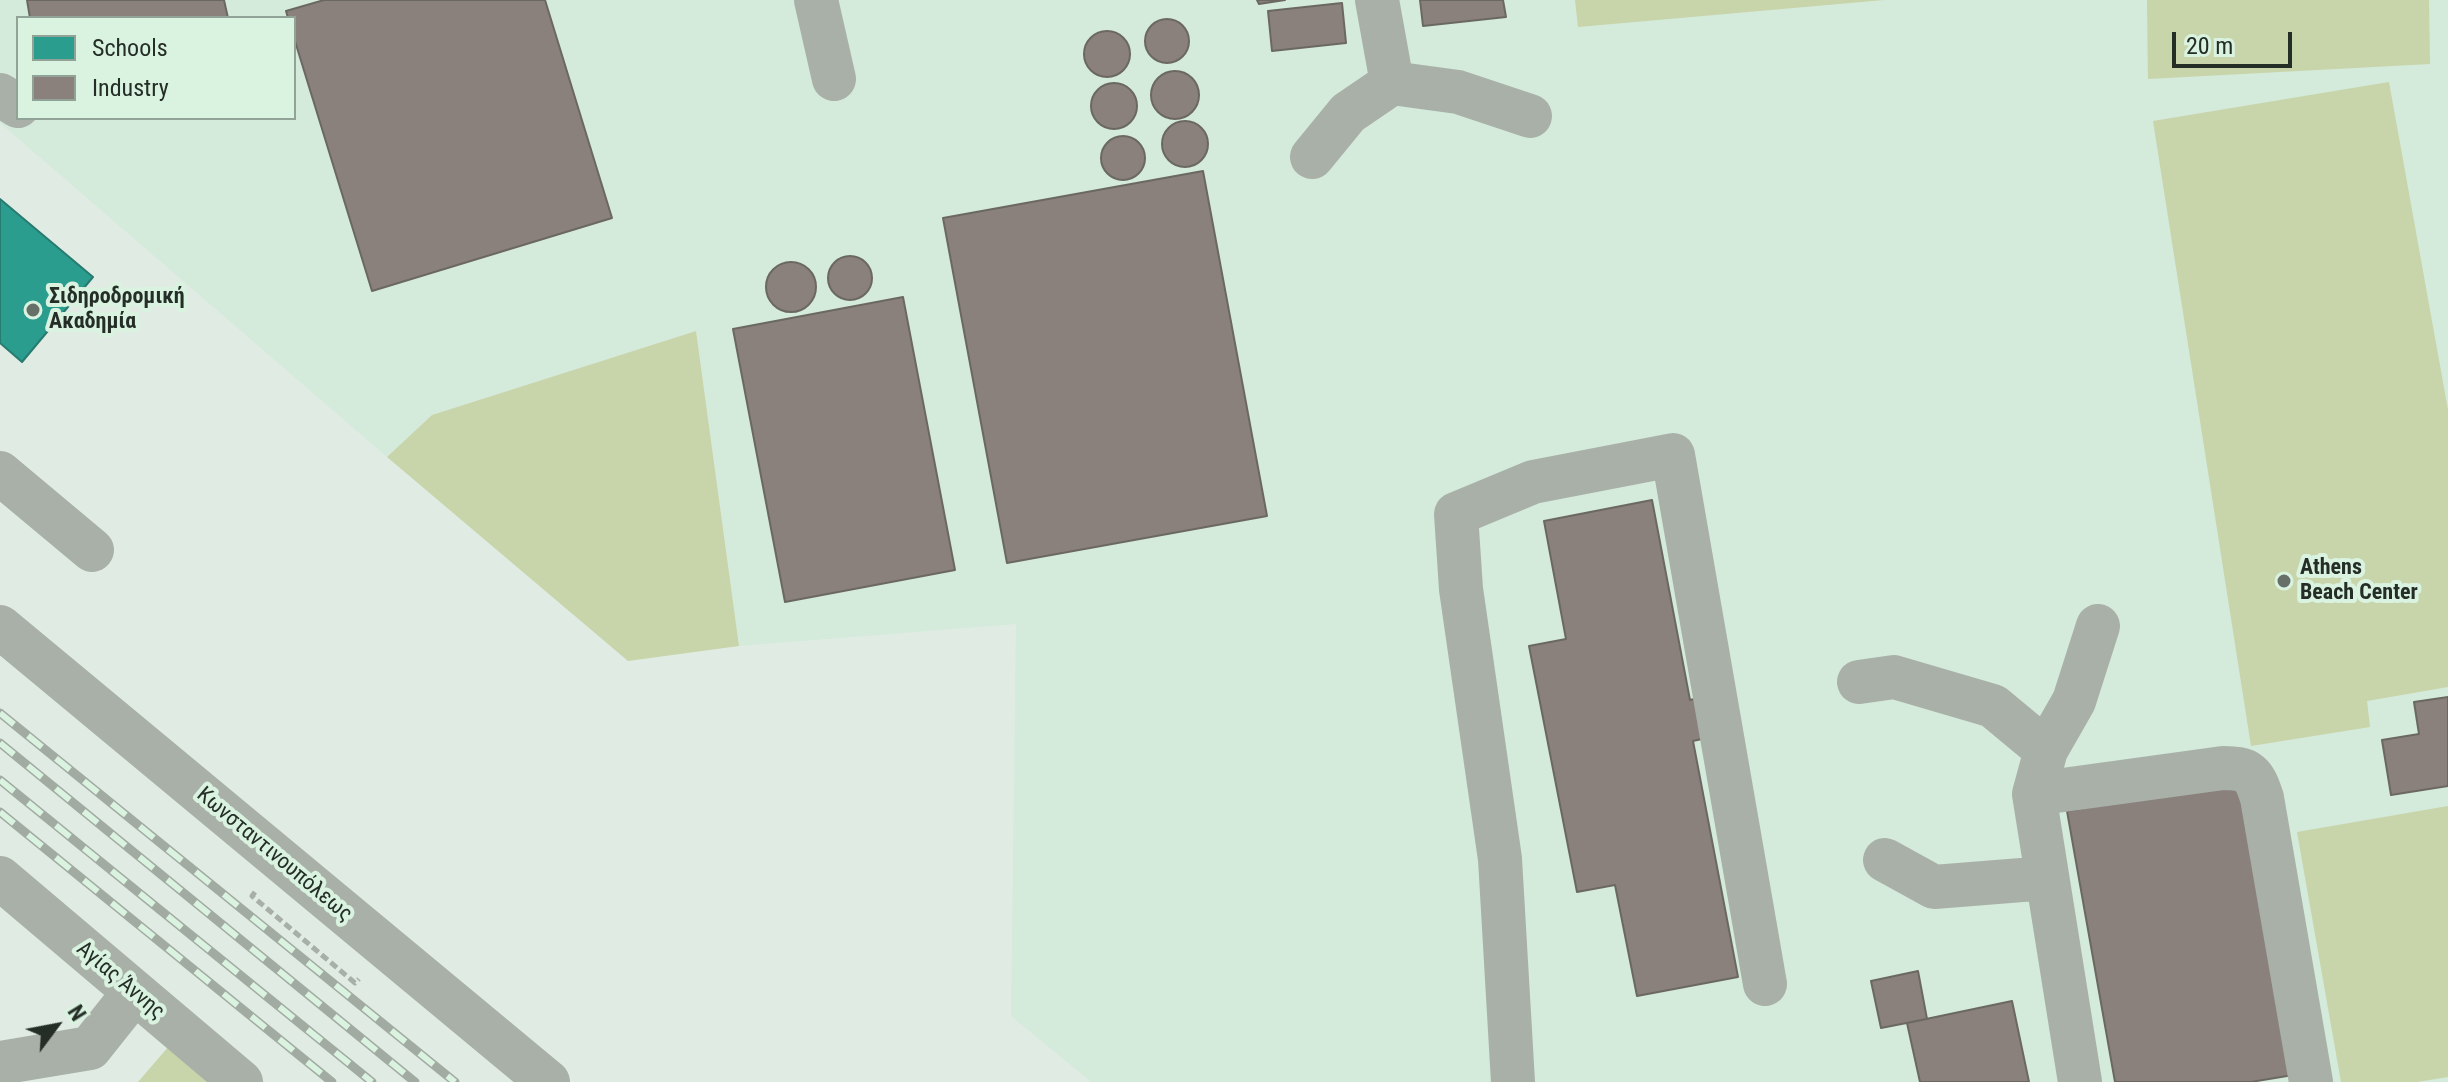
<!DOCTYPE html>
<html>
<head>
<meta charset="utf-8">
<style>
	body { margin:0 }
	#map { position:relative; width:2448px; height:1082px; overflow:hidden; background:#e0ece3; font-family:"Roboto Condensed",sans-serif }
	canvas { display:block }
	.legend { position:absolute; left:16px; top:16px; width:280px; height:104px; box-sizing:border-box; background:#daf2e0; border:2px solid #91a396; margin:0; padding:10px 14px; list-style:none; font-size:24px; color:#242d26 }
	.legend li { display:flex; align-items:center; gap:16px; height:40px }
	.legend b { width:40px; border:2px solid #91a396 }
	.north { position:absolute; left:16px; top:986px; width:80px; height:80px; -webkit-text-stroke:6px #daf2e0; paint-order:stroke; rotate:58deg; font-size:22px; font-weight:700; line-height:32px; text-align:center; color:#242d26 }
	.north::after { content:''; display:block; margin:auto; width:28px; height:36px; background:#242d26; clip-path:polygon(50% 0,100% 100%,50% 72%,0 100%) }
	.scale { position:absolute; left:2172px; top:32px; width:120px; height:36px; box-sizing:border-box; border:4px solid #242d26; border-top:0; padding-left:10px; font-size:24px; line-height:28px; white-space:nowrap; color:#242d26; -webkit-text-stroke:6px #daf2e0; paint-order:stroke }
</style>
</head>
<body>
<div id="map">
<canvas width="2448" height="1082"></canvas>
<ul class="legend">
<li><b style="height:22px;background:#2a9d8f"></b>Schools</li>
<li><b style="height:22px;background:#8a817c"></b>Industry</li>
</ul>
<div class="north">N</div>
<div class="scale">20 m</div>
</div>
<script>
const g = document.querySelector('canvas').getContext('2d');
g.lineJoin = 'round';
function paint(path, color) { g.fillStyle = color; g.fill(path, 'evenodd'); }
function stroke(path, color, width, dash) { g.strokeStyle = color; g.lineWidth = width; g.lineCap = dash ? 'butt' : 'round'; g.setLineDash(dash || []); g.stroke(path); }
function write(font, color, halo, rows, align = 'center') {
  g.font = font + ' "Roboto Condensed",sans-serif'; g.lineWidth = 8; g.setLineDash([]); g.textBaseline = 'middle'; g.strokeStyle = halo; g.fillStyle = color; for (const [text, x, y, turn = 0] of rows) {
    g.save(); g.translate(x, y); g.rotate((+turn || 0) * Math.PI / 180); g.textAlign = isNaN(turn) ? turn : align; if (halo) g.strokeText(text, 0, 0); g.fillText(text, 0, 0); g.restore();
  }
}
paint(new Path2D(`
	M 0,0 L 2448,0 L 2448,1082 L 1091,1082 L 1011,1016 L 1016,624 L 739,646 L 696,331 L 432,415 L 387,457 L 0,123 ZM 18,18 L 294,18 L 294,118 L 18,118 Z`), '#d4eada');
paint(new Path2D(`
	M 1575,0 L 1884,0 L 1578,27 Z
	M 2147,0 L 2429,0 L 2430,64 L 2148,79 Z
	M 2389,82 L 2448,410 L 2448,687 L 2367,701 L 2370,727 L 2251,746 L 2153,121 Z
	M 696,331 L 739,646 L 628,661 L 387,457 L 432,415 Z
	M 2448,806 L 2448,1077 L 2417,1082 L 2341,1082 L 2297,832 Z
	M 175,1039 L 225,1082 L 138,1082 Z`), '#c8d4a9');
const schools = new Path2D(`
	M 0,199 L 93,277 L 22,362 L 0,343 Z`);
paint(schools, '#2a9d8f');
stroke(schools, '#287b70', 2);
const industry = new Path2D(`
	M 27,0 L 224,0 L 228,18 L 30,18 Z
	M 324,0 L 545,0 L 612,218 L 372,291 L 294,38 L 294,18 L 288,18 L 286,11 Z
	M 1257,0 L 1285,0 L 1259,4 Z
	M 1420,0 L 1503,0 L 1506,17 L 1423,26 Z
	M 1342,3 L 1346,43 L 1272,51 L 1268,11 Z
	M1145 41a22 22 0 1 1 44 0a22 22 0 1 1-44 0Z
	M1084 54a23 23 0 1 1 46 0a23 23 0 1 1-46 0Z
	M1151 95a24 24 0 1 1 48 0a24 24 0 1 1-48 0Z
	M1091 106a23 23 0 1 1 46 0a23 23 0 1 1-46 0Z
	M1162 144a23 23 0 1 1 46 0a23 23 0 1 1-46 0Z
	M1101 158a22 22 0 1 1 44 0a22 22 0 1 1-44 0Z
	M 1203,171 L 1267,516 L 1007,563 L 943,218 Z
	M828 278a22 22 0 1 1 44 0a22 22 0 1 1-44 0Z
	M766 287a25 25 0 1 1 50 0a25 25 0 1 1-50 0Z
	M 903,297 L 955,570 L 785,602 L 733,329 Z
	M 1652,500 L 1690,700 L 1708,696 L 1715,736 L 1693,741 L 1738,977 L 1637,996 L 1615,885 L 1577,892 L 1529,646 L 1566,639 L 1544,521 Z
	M 2448,697 L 2448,786 L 2391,795 L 2382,740 L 2419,734 L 2414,702 Z
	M 2241,781 L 2293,1075 L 2251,1082 L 2115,1082 L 2067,811 Z
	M 1918,971 L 1927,1019 L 1881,1028 L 1871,981 Z
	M 2012,1001 L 2029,1082 L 1920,1082 L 1907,1023 Z`);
paint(industry, '#8a817c');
stroke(industry, '#6b6862', 2);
stroke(new Path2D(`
	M 255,892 L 252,896 L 355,983 L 359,979`), '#a7afa7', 5, [8, 4]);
stroke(new Path2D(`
	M 816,0 L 834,79
	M 1377,0 L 1392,83
	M 0,95 L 18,106
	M 1312,157 L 1348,113 L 1392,83 L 1458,92 L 1530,116
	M 0,473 L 92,550
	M 0,627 L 548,1082
	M 1859,682 L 1894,677 L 1993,706 L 2046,750
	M 2034,794 L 2223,768 C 2249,768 2254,773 2262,798 L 2311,1082
	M 1885,860 L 1934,887 L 2047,878
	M 0,878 L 241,1082
	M 0,1063 L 90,1048 L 133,994
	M 1513,1082 L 1500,859 L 1461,589 L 1456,514 L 1533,482 L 1673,455 L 1765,984
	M 2080,1082 L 2034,794 L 2046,750 L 2074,701 L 2098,626`), '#a9b0a7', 44);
const rail = new Path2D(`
	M 0,713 L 455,1082
	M 0,743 L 415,1082
	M 0,780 L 372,1082
	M 0,812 L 332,1082`);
stroke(rail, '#a2aba2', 9);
stroke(rail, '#daf2e0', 6, [18]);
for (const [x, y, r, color] of [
	[33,310,8,"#667068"],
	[2284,581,8,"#667068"]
]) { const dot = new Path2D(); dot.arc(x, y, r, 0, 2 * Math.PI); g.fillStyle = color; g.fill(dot); stroke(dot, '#daf2e0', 3); }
write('bold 22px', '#242d26', '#daf2e0', [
	["Σιδηροδρομική",49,297],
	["Ακαδημία",49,322],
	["Athens",2300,568],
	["Beach Center",2300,593]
], 'left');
write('22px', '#242d26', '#daf2e0', [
	["Κωνσταντινουπόλεως",274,855,40],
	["Αγίας Άννης",120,981,40]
]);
</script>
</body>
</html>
